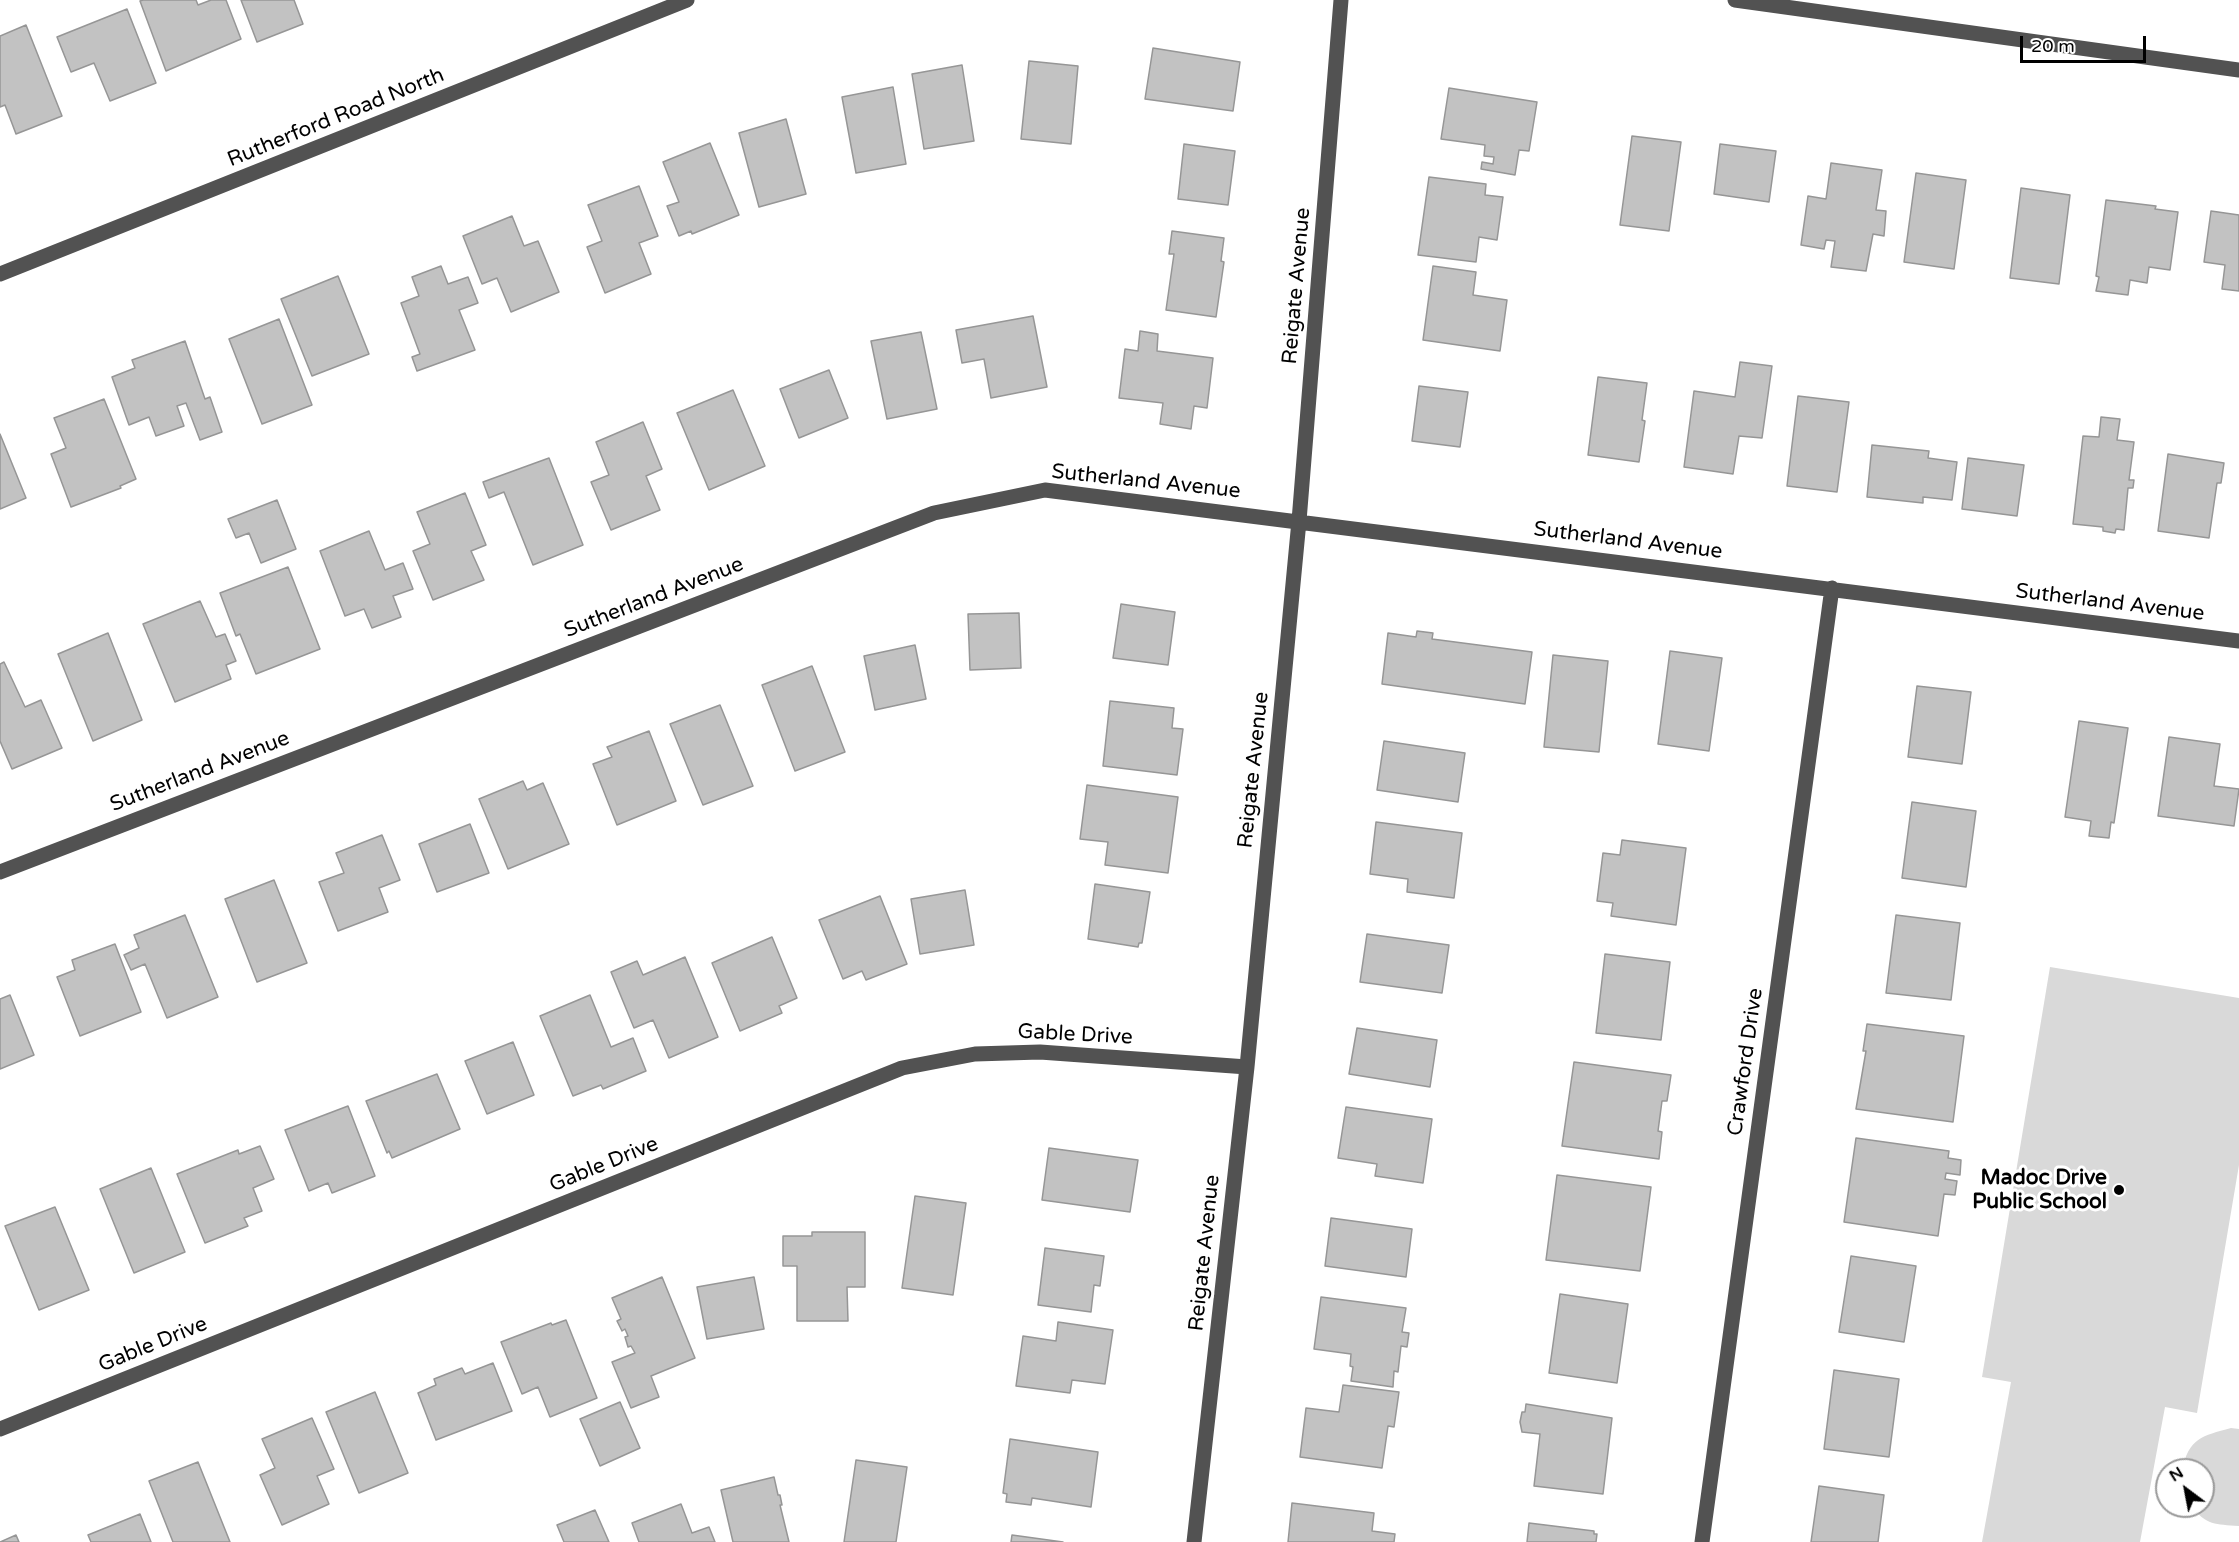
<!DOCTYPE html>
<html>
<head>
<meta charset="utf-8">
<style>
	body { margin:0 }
	#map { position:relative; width:2239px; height:1542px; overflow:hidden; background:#fff; font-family:"Varela Round",sans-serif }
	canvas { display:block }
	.north { position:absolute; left:2155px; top:1458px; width:60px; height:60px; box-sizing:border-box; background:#fff; border:2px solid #999; border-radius:50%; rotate:328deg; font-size:16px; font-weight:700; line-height:24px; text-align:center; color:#000 }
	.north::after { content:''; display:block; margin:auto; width:21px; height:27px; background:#000; clip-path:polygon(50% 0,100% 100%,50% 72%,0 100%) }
	.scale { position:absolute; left:2020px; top:36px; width:126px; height:27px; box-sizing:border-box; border:3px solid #000; border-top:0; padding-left:8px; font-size:18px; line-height:21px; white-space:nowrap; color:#000; -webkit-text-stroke:4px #fff; paint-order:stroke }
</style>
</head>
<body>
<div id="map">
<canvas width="2239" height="1542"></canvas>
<div class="north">N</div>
<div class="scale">20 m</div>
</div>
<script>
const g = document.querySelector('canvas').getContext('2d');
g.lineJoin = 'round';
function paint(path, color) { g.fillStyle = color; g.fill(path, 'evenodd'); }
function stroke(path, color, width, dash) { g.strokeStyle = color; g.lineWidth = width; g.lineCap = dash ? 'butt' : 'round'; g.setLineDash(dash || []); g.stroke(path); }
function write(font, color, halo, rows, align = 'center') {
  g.font = font + ' "Varela Round",sans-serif'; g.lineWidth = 6; g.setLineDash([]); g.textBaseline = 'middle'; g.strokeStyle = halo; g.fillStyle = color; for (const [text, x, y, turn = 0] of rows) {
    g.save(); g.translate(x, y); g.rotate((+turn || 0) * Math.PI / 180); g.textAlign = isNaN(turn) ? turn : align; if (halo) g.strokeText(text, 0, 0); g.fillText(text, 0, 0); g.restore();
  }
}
paint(new Path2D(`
	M 2050,967 L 2239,998 L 2239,1165 L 2197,1413 L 2165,1407 L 2140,1542 L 1982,1542 L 2011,1382 L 1982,1377 Z
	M 2231,1428 L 2239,1429 L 2239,1526 C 2215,1524 2207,1526 2191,1506 L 2203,1506 L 2203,1470 L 2182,1470 C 2189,1438 2202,1436 2231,1428 Z`), '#d9d9d9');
const building = new Path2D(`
	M 143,0 L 196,0 L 198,5 L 211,0 L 226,0 L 241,39 L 166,71 L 140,1 Z
	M 241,0 L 294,0 L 303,24 L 257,42 Z
	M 127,9 L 156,83 L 110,101 L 94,63 L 71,72 L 57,37 Z
	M 26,25 L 62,116 L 16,134 L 5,105 L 0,107 L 0,36 Z
	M 1153,48 L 1240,62 L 1233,111 L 1145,99 Z
	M 1029,61 L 1078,66 L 1071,144 L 1021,139 Z
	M 962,65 L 974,141 L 924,149 L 912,74 Z
	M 893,87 L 906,164 L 856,173 L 842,97 Z
	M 1449,88 L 1537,102 L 1529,151 L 1519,150 L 1515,175 L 1481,169 L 1482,162 L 1493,164 L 1494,157 L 1484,156 L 1485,145 L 1441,139 Z
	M 786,119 L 806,194 L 759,207 L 739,133 Z
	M 1632,136 L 1681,142 L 1669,231 L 1620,225 Z
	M 710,143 L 739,215 L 692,234 L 691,231 L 679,236 L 667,206 L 679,202 L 663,162 Z
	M 1184,144 L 1235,151 L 1228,205 L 1178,199 Z
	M 1720,144 L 1776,151 L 1769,202 L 1714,194 Z
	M 1831,163 L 1882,170 L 1876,210 L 1886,211 L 1884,236 L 1873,234 L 1866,271 L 1831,267 L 1835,241 L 1826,240 L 1824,249 L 1801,245 L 1808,196 L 1826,199 Z
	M 1916,173 L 1966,180 L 1954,269 L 1904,262 Z
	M 1429,177 L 1486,184 L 1485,195 L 1503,197 L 1497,240 L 1479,237 L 1476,262 L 1418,255 Z
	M 639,186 L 658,236 L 639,243 L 651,274 L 605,293 L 587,247 L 602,241 L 588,205 Z
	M 2021,188 L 2070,195 L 2059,284 L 2010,278 Z
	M 2106,200 L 2156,206 L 2155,209 L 2178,212 L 2170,270 L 2149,267 L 2147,283 L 2130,280 L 2128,295 L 2096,291 L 2099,277 L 2096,276 Z
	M 2211,211 L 2239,215 L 2239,291 L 2222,289 L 2225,265 L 2204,262 Z
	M 512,216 L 524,246 L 538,241 L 559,292 L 511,312 L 497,278 L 482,284 L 463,236 Z
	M 1172,231 L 1224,238 L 1221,261 L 1224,262 L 1216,317 L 1166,310 L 1174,254 L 1169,254 Z
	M 441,266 L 448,284 L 468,277 L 478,303 L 459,310 L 475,350 L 417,371 L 412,357 L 420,354 L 401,303 L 419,296 L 412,277 Z
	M 1433,266 L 1476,272 L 1473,295 L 1507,300 L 1500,351 L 1423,340 Z
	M 338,276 L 369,354 L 312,376 L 281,299 Z
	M 1033,316 L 1047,387 L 991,398 L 984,359 L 962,363 L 956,330 Z
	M 279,319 L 312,405 L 262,424 L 229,339 Z
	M 1140,331 L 1158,334 L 1157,351 L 1213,358 L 1207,408 L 1194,406 L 1191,429 L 1160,424 L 1163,403 L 1119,398 L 1125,349 L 1138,351 Z
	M 921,332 L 937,409 L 887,419 L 871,341 Z
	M 185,341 L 205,399 L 210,397 L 222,432 L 200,440 L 186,403 L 177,406 L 184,426 L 156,436 L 149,417 L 129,425 L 112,377 L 135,368 L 132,360 Z
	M 1740,362 L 1772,366 L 1762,438 L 1739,436 L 1733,474 L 1684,467 L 1694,391 L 1735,397 Z
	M 829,370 L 848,418 L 799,438 L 780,389 Z
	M 1598,377 L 1647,383 L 1642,420 L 1645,421 L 1639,462 L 1588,455 Z
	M 1419,386 L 1468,392 L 1460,447 L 1412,441 Z
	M 733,390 L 765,466 L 709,490 L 677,413 Z
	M 1798,396 L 1849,402 L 1837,492 L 1787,486 Z
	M 104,399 L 136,479 L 120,486 L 121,488 L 71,507 L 51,454 L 66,448 L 54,418 Z
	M 2101,417 L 2120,419 L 2117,440 L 2134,442 L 2129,480 L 2134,480 L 2133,488 L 2128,488 L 2124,530 L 2116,529 L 2115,533 L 2103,531 L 2103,527 L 2073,524 L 2083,436 L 2099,437 Z
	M 643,422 L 662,469 L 646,476 L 660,510 L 611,530 L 591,482 L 609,475 L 596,442 Z
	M 0,434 L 26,498 L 0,509 Z
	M 1872,445 L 1929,451 L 1928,458 L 1957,462 L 1952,500 L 1923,497 L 1923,503 L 1867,497 Z
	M 2168,454 L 2224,463 L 2221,483 L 2217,483 L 2209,538 L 2158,531 Z
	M 549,458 L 583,545 L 533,565 L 504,492 L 489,498 L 483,482 Z
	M 1968,458 L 2024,465 L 2017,516 L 1962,509 Z
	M 465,493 L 486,545 L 471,551 L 484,580 L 433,600 L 413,551 L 430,544 L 417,512 Z
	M 277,500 L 296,549 L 261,563 L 249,533 L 236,538 L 228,519 Z
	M 369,531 L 385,570 L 403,563 L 413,589 L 393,596 L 401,617 L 372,628 L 364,609 L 345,616 L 320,551 Z
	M 288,567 L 320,649 L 256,674 L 240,634 L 236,636 L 220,593 Z
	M 200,601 L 216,637 L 225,634 L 236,661 L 226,665 L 231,679 L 175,702 L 143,624 Z
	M 1121,604 L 1175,612 L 1168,665 L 1113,658 Z
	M 1019,613 L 1021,668 L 970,670 L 968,614 Z
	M 1417,631 L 1433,633 L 1432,639 L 1532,652 L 1525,704 L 1382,684 L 1388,633 L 1416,637 Z
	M 108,633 L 142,720 L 93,741 L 58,654 Z
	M 915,645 L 926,699 L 875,710 L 864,656 Z
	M 1670,651 L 1722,658 L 1709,751 L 1658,744 Z
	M 1553,655 L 1608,661 L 1599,752 L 1544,747 Z
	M 4,662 L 25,707 L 41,700 L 62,748 L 12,769 L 0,741 L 0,664 Z
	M 812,666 L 845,752 L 795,771 L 762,685 Z
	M 1917,686 L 1971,692 L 1962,764 L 1908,757 Z
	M 1110,701 L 1174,708 L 1172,728 L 1183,729 L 1177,775 L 1103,766 Z
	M 720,705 L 753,786 L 703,805 L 670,724 Z
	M 2079,721 L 2128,728 L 2114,823 L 2111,822 L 2109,838 L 2089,836 L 2091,821 L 2065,817 Z
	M 649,731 L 676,801 L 617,825 L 593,764 L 612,757 L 607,747 Z
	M 2169,737 L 2220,744 L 2214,786 L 2239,789 L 2234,826 L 2158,816 Z
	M 1384,741 L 1465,753 L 1458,802 L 1377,790 Z
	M 523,781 L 527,790 L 543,783 L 569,844 L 508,869 L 479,799 Z
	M 1087,785 L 1178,797 L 1168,873 L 1105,865 L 1108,842 L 1080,839 Z
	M 1912,802 L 1976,811 L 1966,887 L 1902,878 Z
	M 1376,822 L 1462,833 L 1454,898 L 1407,892 L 1408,879 L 1370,874 Z
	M 470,824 L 489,873 L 437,892 L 419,844 Z
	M 382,835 L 400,880 L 379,888 L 388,912 L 338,931 L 319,882 L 344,873 L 336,853 Z
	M 1622,840 L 1686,848 L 1676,925 L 1611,916 L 1613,903 L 1597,901 L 1603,853 L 1620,855 Z
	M 274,880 L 307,963 L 257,982 L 225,899 Z
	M 1095,884 L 1150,892 L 1142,943 L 1139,943 L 1138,947 L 1088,939 Z
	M 965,890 L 974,945 L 920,954 L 911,899 Z
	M 880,896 L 907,964 L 866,980 L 862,971 L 843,979 L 819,920 Z
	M 185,915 L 218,997 L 167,1018 L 145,964 L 131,970 L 124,955 L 139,948 L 134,935 Z
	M 1896,915 L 1960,923 L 1951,1000 L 1886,993 Z
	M 1367,934 L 1449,945 L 1442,993 L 1360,982 Z
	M 772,937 L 797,998 L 779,1006 L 782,1013 L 740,1031 L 712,963 Z
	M 115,944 L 141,1012 L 80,1036 L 57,977 L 75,970 L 72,960 Z
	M 1605,954 L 1670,962 L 1661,1040 L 1596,1033 Z
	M 685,957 L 718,1037 L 669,1058 L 653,1020 L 634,1028 L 611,972 L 637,961 L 643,975 Z
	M 10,995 L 34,1055 L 0,1069 L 0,999 Z
	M 590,995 L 611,1047 L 633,1038 L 646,1071 L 603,1089 L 601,1085 L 573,1096 L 540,1016 Z
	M 1867,1024 L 1964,1036 L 1953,1122 L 1856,1109 L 1866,1051 L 1863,1051 Z
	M 1357,1028 L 1437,1040 L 1430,1087 L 1349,1074 Z
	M 513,1042 L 534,1095 L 487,1114 L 465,1061 Z
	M 1574,1062 L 1671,1075 L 1667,1101 L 1662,1101 L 1658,1131 L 1662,1132 L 1659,1159 L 1562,1146 Z
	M 437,1074 L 460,1129 L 392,1158 L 389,1151 L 387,1153 L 366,1101 Z
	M 348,1106 L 375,1176 L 332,1193 L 328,1183 L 309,1191 L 285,1130 Z
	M 1346,1107 L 1432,1119 L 1423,1183 L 1375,1176 L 1377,1164 L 1338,1158 Z
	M 1856,1138 L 1949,1151 L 1948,1158 L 1961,1160 L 1960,1175 L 1946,1173 L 1945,1179 L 1957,1181 L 1955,1195 L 1944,1194 L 1938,1236 L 1844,1222 Z
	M 260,1146 L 274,1179 L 253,1188 L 262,1211 L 244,1218 L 248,1226 L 205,1243 L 177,1174 L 238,1150 L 239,1154 Z
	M 1049,1148 L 1138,1160 L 1130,1212 L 1042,1200 Z
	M 151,1168 L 185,1252 L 134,1273 L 100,1189 Z
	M 1557,1175 L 1651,1187 L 1640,1271 L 1546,1260 Z
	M 915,1196 L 966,1203 L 953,1295 L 902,1288 Z
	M 55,1207 L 89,1290 L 39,1310 L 5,1226 Z
	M 1331,1218 L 1412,1229 L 1406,1277 L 1325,1266 Z
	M 812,1232 L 865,1232 L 865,1287 L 847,1287 L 848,1321 L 797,1321 L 797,1266 L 783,1266 L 783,1236 L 812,1236 Z
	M 1045,1248 L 1104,1256 L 1100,1286 L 1094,1285 L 1091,1312 L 1038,1305 Z
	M 1851,1256 L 1916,1266 L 1904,1342 L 1839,1332 Z
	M 662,1277 L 695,1358 L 651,1376 L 659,1397 L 631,1408 L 612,1362 L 635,1353 L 631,1346 L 628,1347 L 625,1337 L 628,1336 L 625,1329 L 622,1331 L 617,1321 L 621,1319 L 612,1298 Z
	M 754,1277 L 764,1329 L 707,1339 L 697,1287 Z
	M 1560,1294 L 1628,1304 L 1617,1383 L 1549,1373 Z
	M 1321,1297 L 1406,1308 L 1402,1332 L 1409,1333 L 1407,1347 L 1401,1346 L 1398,1372 L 1394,1371 L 1393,1387 L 1351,1381 L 1353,1367 L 1350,1366 L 1351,1354 L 1314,1349 Z
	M 566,1320 L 597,1398 L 550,1417 L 538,1387 L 522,1394 L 501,1342 L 551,1323 L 552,1325 Z
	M 1058,1322 L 1113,1330 L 1105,1384 L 1072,1380 L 1070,1393 L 1016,1386 L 1023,1336 L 1056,1341 Z
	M 493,1363 L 512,1411 L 436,1440 L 418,1393 L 436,1385 L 434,1379 L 462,1368 L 465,1374 Z
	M 1834,1370 L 1899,1379 L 1889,1457 L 1824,1449 Z
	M 1343,1385 L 1399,1392 L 1394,1427 L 1388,1426 L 1382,1468 L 1300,1457 L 1306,1408 L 1339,1412 Z
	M 375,1392 L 408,1473 L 359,1493 L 326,1412 Z
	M 620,1402 L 640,1448 L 600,1466 L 580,1419 Z
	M 1526,1404 L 1612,1418 L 1603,1494 L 1534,1486 L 1540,1434 L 1522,1432 L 1520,1422 L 1522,1412 L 1525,1412 Z
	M 312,1418 L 334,1469 L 317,1476 L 329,1504 L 282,1525 L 260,1475 L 275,1468 L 262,1439 Z
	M 1010,1439 L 1098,1452 L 1091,1507 L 1032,1498 L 1031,1505 L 1006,1502 L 1007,1494 L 1003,1493 Z
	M 856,1460 L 907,1467 L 896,1542 L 844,1542 Z
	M 198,1462 L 230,1542 L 173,1542 L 149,1481 Z
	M 774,1477 L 778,1495 L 780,1495 L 782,1505 L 780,1505 L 789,1542 L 733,1542 L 721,1490 Z
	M 1819,1486 L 1884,1495 L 1878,1542 L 1811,1542 Z
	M 1292,1503 L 1374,1513 L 1372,1531 L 1395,1534 L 1394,1542 L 1288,1542 Z
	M 681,1504 L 692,1533 L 709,1527 L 715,1542 L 639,1542 L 632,1523 Z
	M 595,1510 L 609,1542 L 564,1542 L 557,1525 Z
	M 140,1514 L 151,1542 L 91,1542 L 88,1535 Z
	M 1529,1523 L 1594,1531 L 1594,1534 L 1597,1534 L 1596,1542 L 1527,1542 Z
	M 16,1535 L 19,1542 L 0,1542 Z
	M 1012,1535 L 1063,1542 L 1011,1542 Z`);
paint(building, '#c2c2c2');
stroke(building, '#969696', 1.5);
stroke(new Path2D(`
	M 1735,0 L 2239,70
	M 0,274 L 687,0
	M 0,872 L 934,513 L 1045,490 L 2239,641
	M 0,1429 L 902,1068 L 975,1054 L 1040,1052 L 1247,1067
	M 1194,1542 L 1247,1067 L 1299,521 L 1341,0
	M 1702,1542 L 1832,588`), '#525252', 15);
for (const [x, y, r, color] of [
	[2119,1190,6,"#000"]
]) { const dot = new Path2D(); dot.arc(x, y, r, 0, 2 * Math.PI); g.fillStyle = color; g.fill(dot); stroke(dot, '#fff', 2); }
write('21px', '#000', '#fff', [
	["Rutherford Road North",336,118,-22],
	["Reigate Avenue",1297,286,-85],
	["Sutherland Avenue",1146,482,6],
	["Sutherland Avenue",1628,541,7],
	["Sutherland Avenue",654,598,-21],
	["Sutherland Avenue",2110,603,7],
	["Reigate Avenue",1254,770,-84],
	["Sutherland Avenue",200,772,-21],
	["Gable Drive",1075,1035,3],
	["Crawford Drive",1746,1062,-82],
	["Gable Drive",604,1165,-22],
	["Reigate Avenue",1205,1253,-84],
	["Gable Drive",153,1345,-22]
]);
write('bold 21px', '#000', '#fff', [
	["Madoc Drive",2107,1178],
	["Public School",2107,1202]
], 'right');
</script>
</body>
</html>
